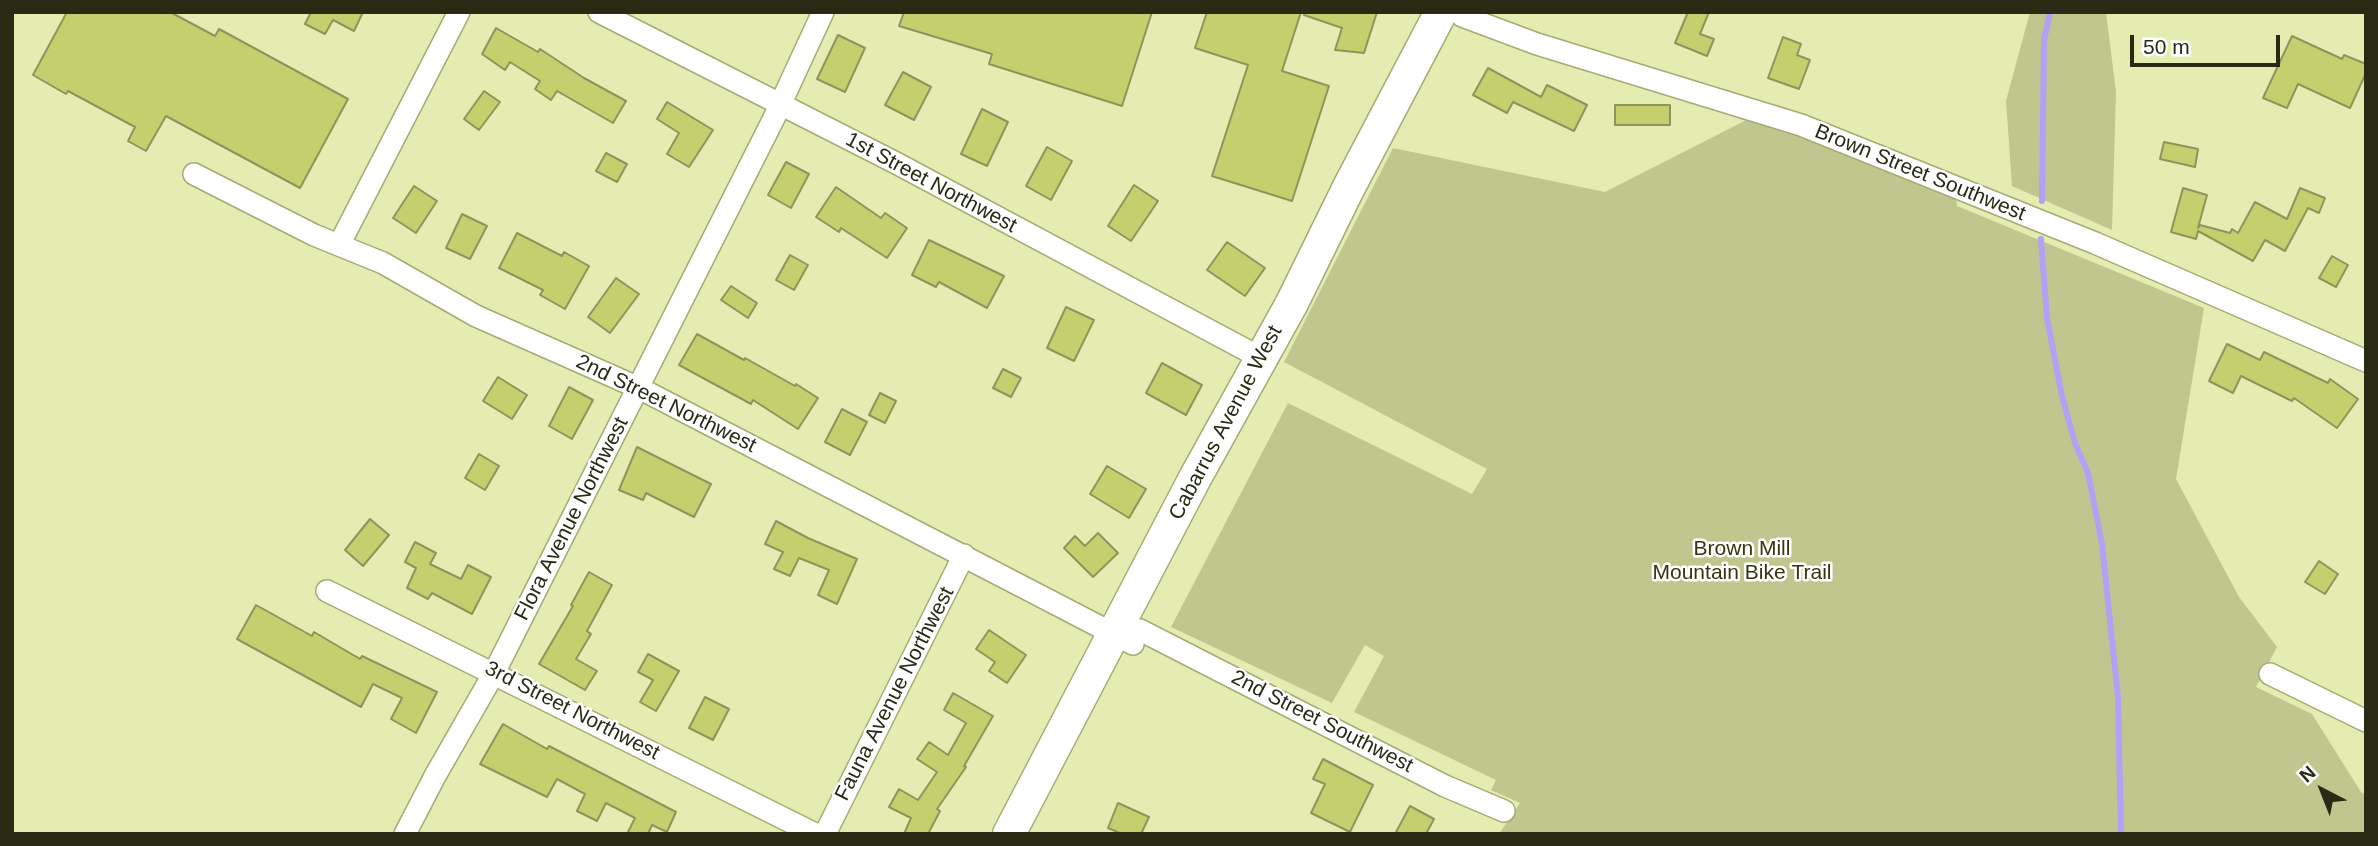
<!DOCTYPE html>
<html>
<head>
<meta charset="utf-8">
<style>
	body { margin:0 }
	#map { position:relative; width:2378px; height:846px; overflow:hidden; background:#e5ecb1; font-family:Arial,sans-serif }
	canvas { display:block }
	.frame { position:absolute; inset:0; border:14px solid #282a14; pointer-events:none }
	.north { position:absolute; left:2287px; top:755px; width:70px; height:70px; -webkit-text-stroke:5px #fff; paint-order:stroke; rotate:318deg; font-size:19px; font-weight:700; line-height:28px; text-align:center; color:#282a14 }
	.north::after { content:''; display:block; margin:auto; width:24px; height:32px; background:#282a14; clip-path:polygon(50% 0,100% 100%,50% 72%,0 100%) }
	.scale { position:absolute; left:2130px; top:35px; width:150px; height:32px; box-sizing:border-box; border:4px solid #282a14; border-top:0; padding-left:9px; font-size:21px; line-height:24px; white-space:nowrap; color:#282a14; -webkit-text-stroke:5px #fff; paint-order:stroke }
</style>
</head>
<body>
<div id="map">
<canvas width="2378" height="846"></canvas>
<div class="frame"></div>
<div class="north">N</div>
<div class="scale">50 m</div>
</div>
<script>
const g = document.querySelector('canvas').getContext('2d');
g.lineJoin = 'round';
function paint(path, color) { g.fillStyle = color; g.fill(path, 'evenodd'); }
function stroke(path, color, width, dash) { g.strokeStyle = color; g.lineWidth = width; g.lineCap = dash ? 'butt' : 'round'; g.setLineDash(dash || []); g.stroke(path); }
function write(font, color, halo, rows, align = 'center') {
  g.font = font + ' Arial,sans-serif'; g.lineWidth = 5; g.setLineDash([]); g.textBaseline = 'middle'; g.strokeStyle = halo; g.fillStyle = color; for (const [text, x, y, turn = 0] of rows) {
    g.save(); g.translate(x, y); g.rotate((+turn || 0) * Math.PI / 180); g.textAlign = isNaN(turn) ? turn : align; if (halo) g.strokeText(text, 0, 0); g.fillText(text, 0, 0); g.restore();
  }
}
paint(new Path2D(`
	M 2030,12 L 2106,12 L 2116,92 L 2112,230 L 2012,186 L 2006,101 Z
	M 1762,112 L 1955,187 L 1957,206 L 2204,308 L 2176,479 L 2239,597 L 2277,647 L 2256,687 L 2312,714 L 2361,792 L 2366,795 L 2366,834 L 1499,834 L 1520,803 L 1491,790 L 1496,780 L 1354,712 L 1384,656 L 1365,645 L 1332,703 L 1171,627 L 1288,403 L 1472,494 L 1487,469 L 1284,362 L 1393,148 L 1605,192 Z`), '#c0c68e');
stroke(new Path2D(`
	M 2042,201 L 2044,40 L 2050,12
	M 2041,239 L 2047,318 L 2062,396 L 2075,443 L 2088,473 L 2102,544 L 2118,697 L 2121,834`), '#b3a1f6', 6);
const building = new Path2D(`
	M 67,12 L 170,12 L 215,36 L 219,29 L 348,99 L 300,188 L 166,116 L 146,151 L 128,141 L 135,127 L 68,91 L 66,94 L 33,75 Z
	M 311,12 L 363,12 L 354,31 L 333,20 L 325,34 L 305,24 Z
	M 904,12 L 1152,12 L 1122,106 L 989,64 L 992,54 L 899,26 Z
	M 1207,12 L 1301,12 L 1282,71 L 1329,86 L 1292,201 L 1212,176 L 1248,65 L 1195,48 Z
	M 1305,12 L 1377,12 L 1364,53 L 1335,50 L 1342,28 L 1304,15 Z
	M 1688,12 L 1709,12 L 1700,34 L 1714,39 L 1707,56 L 1675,43 Z
	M 496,28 L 538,52 L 540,49 L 584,78 L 626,101 L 613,123 L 557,91 L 551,100 L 535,89 L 540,81 L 510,62 L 505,70 L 482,54 Z
	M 838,35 L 865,48 L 845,92 L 817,79 Z
	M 2292,36 L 2342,59 L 2344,55 L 2366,64 L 2366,73 L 2350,108 L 2298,84 L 2287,108 L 2263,98 Z
	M 1783,37 L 1801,44 L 1797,55 L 1810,60 L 1799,89 L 1768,78 Z
	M 1488,68 L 1541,97 L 1547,85 L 1587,105 L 1574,131 L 1513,102 L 1507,113 L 1473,95 Z
	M 903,72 L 931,87 L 914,120 L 885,105 Z
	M 484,91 L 500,102 L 479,130 L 464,119 Z
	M 667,102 L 713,130 L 689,167 L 667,154 L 679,133 L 657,119 Z
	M 1615,105 L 1670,105 L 1670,125 L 1615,125 Z
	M 982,109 L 1008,122 L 987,166 L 961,154 Z
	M 2164,142 L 2198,149 L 2195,167 L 2160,159 Z
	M 1047,147 L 1072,161 L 1051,200 L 1026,186 Z
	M 606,153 L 627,164 L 617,182 L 596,171 Z
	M 786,162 L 809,174 L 791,208 L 768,195 Z
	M 1134,185 L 1158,201 L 1131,241 L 1108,226 Z
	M 414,186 L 437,201 L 416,233 L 393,218 Z
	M 836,187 L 881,218 L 885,213 L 907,228 L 887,258 L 841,228 L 839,232 L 816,217 Z
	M 2183,188 L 2207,195 L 2198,228 L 2200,225 L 2230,233 L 2232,229 L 2238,233 L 2255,202 L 2287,219 L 2300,188 L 2325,198 L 2319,213 L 2308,208 L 2285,251 L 2265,240 L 2253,261 L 2198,231 L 2196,239 L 2171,232 Z
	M 462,214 L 487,226 L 470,259 L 446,248 Z
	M 517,233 L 562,256 L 564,252 L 589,266 L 565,309 L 540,295 L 543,290 L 499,268 Z
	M 929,240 L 1004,276 L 987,308 L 939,282 L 936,287 L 912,275 Z
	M 1227,242 L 1265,268 L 1245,296 L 1207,270 Z
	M 790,255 L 808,265 L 794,290 L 776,280 Z
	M 2332,256 L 2348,265 L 2336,287 L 2319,278 Z
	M 616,278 L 639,294 L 610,333 L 588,317 Z
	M 731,286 L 757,303 L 748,318 L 721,300 Z
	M 1066,307 L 1094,320 L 1074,361 L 1047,348 Z
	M 697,334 L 744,360 L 745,358 L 795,386 L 796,384 L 818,398 L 798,429 L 753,400 L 751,404 L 679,365 Z
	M 2227,344 L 2260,360 L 2264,352 L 2328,383 L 2330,379 L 2358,399 L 2337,428 L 2294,398 L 2292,401 L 2241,376 L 2233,393 L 2209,381 Z
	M 1162,363 L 1202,385 L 1186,415 L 1146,393 Z
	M 1003,369 L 1021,378 L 1011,397 L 993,388 Z
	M 498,377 L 527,395 L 512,419 L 483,401 Z
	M 569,387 L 593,400 L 572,439 L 549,426 Z
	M 880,393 L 896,401 L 885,423 L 869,415 Z
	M 842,409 L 867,422 L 850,455 L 825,442 Z
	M 637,447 L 711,484 L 694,517 L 646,493 L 643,500 L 619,490 Z
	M 479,454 L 499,466 L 485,490 L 465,478 Z
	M 1107,466 L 1146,489 L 1129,518 L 1090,494 Z
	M 370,519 L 389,535 L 363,566 L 345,550 Z
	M 776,521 L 808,538 L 857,559 L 837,604 L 818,595 L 829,570 L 799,558 L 790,576 L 774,569 L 783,552 L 765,544 Z
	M 1098,533 L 1118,553 L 1093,577 L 1064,548 L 1075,536 L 1085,546 Z
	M 415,542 L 436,553 L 430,564 L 461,579 L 468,565 L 491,577 L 472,614 L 432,593 L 428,599 L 407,588 L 416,568 L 405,562 Z
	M 2319,561 L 2338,574 L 2325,594 L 2305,582 Z
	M 589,572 L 612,585 L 587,631 L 591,634 L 576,659 L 597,671 L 585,690 L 539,664 L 573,606 L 571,605 Z
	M 256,605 L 312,636 L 314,632 L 360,659 L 362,656 L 437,692 L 416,733 L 391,719 L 402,698 L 373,684 L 361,707 L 237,639 Z
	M 989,630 L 1026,655 L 1007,683 L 989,671 L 995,662 L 976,649 Z
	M 648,654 L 679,671 L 656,711 L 640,702 L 653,680 L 638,672 Z
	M 953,693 L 993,716 L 964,766 L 966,767 L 937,809 L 940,811 L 928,834 L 904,834 L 911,818 L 889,807 L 899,789 L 918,800 L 937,772 L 917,759 L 929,742 L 948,755 L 966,723 L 944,710 Z
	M 705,697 L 729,709 L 713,740 L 689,728 Z
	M 503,724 L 547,749 L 549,746 L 676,812 L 667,832 L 652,825 L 648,834 L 627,834 L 635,818 L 606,803 L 597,821 L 577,811 L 585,794 L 557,779 L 547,797 L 480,764 Z
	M 1323,759 L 1373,785 L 1350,832 L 1311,813 L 1325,784 L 1313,779 Z
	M 1118,803 L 1149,817 L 1141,834 L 1122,834 L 1108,828 Z
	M 1410,806 L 1434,819 L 1426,834 L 1395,834 Z`);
paint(building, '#c6cf6e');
stroke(building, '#8f945d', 2);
const street = new Path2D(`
	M 599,12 L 896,163 L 1261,358
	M 1462,16 L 1537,44 L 1801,125 L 2095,243 L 2366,361
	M 194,174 L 314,235 L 383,263 L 476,316 L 639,388 L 1133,644
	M 339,245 L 459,12
	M 327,591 L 815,834
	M 1140,630 L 1445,786 L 1504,811
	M 2270,674 L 2366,721
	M 405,834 L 435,776 L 494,673 L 774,118 L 823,12
	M 825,834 L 964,555`);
const secondary = new Path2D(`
	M 1009,834 L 1195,478 L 1292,303 L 1349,187 L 1441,12`);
stroke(street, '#a5ab73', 24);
stroke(secondary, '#a5ab73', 35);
stroke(street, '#fff', 21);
stroke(secondary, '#fff', 32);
write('21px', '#282a14', '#fff', [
	["Brown Street Southwest",1920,173,22],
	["1st Street Northwest",931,183,28],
	["2nd Street Northwest",666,404,26],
	["Cabarrus Avenue West",1226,423,-62],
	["Flora Avenue Northwest",572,519,-63],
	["Fauna Avenue Northwest",895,694,-63],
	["3rd Street Northwest",572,711,27],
	["2nd Street Southwest",1322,722,27]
]);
write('21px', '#34370d', '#fff', [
	["Brown Mill",1742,549],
	["Mountain Bike Trail",1742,573]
]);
</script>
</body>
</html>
